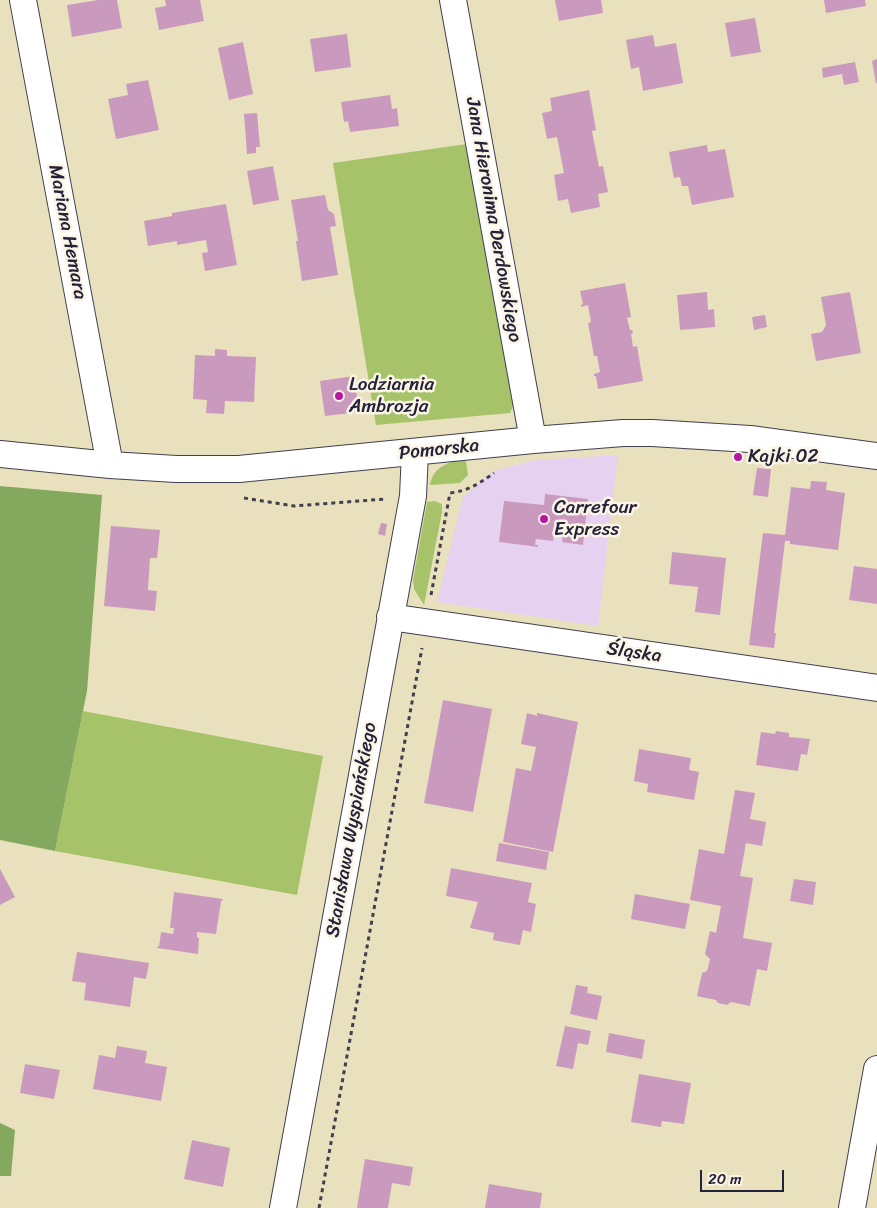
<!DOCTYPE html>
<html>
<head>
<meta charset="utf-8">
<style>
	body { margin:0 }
	#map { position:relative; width:877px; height:1208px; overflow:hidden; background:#e9e1bd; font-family:Sriracha,sans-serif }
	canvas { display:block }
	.scale { position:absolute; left:700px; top:1170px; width:84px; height:22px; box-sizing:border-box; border:2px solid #22223b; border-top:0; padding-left:6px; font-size:15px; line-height:18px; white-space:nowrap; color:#22223b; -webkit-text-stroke:4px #fcf5e5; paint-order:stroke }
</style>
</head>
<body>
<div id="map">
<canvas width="877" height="1208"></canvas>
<div class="scale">20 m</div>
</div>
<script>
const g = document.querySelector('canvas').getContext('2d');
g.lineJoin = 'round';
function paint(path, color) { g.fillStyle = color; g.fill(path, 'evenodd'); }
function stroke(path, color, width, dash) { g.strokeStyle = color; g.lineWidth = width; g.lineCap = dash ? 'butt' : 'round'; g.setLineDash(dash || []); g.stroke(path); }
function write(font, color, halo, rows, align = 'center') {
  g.font = font + ' Sriracha,sans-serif'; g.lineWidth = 5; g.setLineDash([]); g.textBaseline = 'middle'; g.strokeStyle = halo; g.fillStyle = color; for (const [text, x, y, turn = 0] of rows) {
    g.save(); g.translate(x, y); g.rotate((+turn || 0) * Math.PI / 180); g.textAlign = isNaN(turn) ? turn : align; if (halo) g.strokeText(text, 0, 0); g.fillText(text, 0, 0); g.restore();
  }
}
paint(new Path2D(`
	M 618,455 L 598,626 L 437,602 L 463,497 L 493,471 L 535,460 Z`), '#e6d2f0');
paint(new Path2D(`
	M 467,144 L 517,397 L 510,413 L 376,425 L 333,163 Z
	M 454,461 L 466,461 L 468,475 L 460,483 L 430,485 C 433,470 441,466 454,461 Z
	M 435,501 L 442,504 L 442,512 L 424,605 L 414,589 L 413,580 L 427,502 Z
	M 83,711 L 323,756 L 297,895 L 55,851 Z`), '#a6c36a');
paint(new Path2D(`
	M 0,486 L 102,495 L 87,691 L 55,851 L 0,840 Z
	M 0,1123 L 15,1130 L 11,1176 L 0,1176 Z`), '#84a95e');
paint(new Path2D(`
	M 98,0 L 117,0 L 122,28 L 72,37 L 67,5 Z
	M 165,0 L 200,0 L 204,21 L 159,30 L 155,8 L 166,6 Z
	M 555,0 L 601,0 L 603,13 L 559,21 Z
	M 824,0 L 865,0 L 866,6 L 826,13 Z
	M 755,18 L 761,52 L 731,57 L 725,23 Z
	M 347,34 L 351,67 L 315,72 L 310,39 Z
	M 653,35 L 655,47 L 676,43 L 683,83 L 643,91 L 639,67 L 631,69 L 626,40 Z
	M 243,42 L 253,94 L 229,100 L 218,48 Z
	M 877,59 L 877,83 L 876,83 L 872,61 Z
	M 855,62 L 859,82 L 844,85 L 842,74 L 823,78 L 822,68 Z
	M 148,80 L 159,130 L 116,139 L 108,99 L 128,95 L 126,84 Z
	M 589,90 L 596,130 L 592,131 L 599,167 L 603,166 L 608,192 L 598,194 L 600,207 L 571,213 L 568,199 L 558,201 L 554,175 L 564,173 L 557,137 L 547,139 L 542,113 L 552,111 L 550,98 Z
	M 390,95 L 392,109 L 397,108 L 399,126 L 350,132 L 348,121 L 344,122 L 341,102 Z
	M 257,113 L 260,147 L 256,147 L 256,153 L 247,154 L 244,114 Z
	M 707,145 L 708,152 L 725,149 L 734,197 L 692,205 L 688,186 L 682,186 L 680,177 L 674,178 L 669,152 Z
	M 273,166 L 279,200 L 253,205 L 247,171 Z
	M 325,195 L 328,210 L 334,214 L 336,226 L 330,227 L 338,275 L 302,281 L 296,241 L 298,241 L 291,200 Z
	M 226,204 L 237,265 L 205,271 L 202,253 L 208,252 L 206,240 L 177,245 L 177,241 L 148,246 L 144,221 L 172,216 L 172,213 Z
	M 625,283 L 631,317 L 627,318 L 630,330 L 632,330 L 633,333 L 631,334 L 633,347 L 637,346 L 643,381 L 598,389 L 596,376 L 594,376 L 594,374 L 600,372 L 597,356 L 594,356 L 588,323 L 591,322 L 588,305 L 581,307 L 581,305 L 583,304 L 580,291 Z
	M 707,292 L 708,310 L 714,309 L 715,327 L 680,330 L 677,295 Z
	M 850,292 L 861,353 L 816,361 L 811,334 L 822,332 L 826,325 L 821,297 Z
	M 765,315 L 767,327 L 754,330 L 752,317 Z
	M 215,349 L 227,350 L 227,356 L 256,357 L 254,402 L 225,401 L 224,414 L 206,413 L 207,400 L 193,399 L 195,355 L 215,356 Z
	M 354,376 L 359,412 L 325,416 L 320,381 Z
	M 757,468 L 771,469 L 768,497 L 753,495 Z
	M 811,481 L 827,482 L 826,490 L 845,493 L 838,550 L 790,544 L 790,541 L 785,541 L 774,633 L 776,633 L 774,648 L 749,645 L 763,533 L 785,535 L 791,487 L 810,489 Z
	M 545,494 L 588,499 L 583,545 L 562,542 L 563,535 L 554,534 L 553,541 L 536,539 L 535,545 L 538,545 L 538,547 L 499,542 L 504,501 L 544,505 Z
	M 381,523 L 387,524 L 385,536 L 378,534 Z
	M 111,526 L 160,530 L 157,558 L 150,558 L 148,590 L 157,591 L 155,611 L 104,606 Z
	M 672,552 L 726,558 L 720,615 L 695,612 L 698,587 L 669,584 Z
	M 854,566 L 877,569 L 877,604 L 849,600 Z
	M 443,700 L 492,709 L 473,812 L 424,803 Z
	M 527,713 L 537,716 L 537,713 L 578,722 L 553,852 L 503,842 L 516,768 L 531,771 L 536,747 L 521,744 Z
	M 776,731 L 789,733 L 789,737 L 810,739 L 807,755 L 801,754 L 798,771 L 756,765 L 761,732 L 775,734 Z
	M 639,749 L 691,758 L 689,770 L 699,772 L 694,800 L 647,792 L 648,784 L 634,781 Z
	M 735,790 L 755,793 L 750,819 L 766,822 L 762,846 L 746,843 L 740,876 L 753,878 L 743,938 L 772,943 L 767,971 L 757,969 L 750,1006 L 731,1002 L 727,1005 L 718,1003 L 716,1000 L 697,996 L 702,973 L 707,971 L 710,959 L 705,954 L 710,931 L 716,933 L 721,906 L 690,900 L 699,849 L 724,854 Z
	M 499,843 L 549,852 L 546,870 L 496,861 Z
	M 451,868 L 532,883 L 528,902 L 536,904 L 531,932 L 523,930 L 520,945 L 493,940 L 494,933 L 470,928 L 478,902 L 446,896 Z
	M 0,869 L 15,897 L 0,905 Z
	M 794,879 L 816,882 L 813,905 L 790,901 Z
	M 174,892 L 223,899 L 222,901 L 221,901 L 216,934 L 197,932 L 197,937 L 199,938 L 198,954 L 157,948 L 158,946 L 159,947 L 161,932 L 173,934 L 174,928 L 170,928 Z
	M 635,894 L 690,904 L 685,929 L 631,919 Z
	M 77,952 L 149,963 L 146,979 L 134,977 L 130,1007 L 84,1000 L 86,983 L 72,981 Z
	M 576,985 L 588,987 L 587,993 L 602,996 L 597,1020 L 570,1014 Z
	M 565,1026 L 591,1031 L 588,1045 L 578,1043 L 573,1069 L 556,1066 Z
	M 609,1033 L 645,1040 L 642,1059 L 606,1052 Z
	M 117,1046 L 147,1051 L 145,1063 L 167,1067 L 161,1101 L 93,1089 L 99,1055 L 115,1058 Z
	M 25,1064 L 60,1070 L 54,1099 L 20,1093 Z
	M 639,1074 L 691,1083 L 684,1124 L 662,1121 L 661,1127 L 631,1122 Z
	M 192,1140 L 230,1148 L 223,1187 L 184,1179 Z
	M 365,1159 L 413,1167 L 410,1186 L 392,1183 L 388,1208 L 357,1208 Z
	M 489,1184 L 542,1193 L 540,1208 L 485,1208 Z`), '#ca9abe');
const street = new Path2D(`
	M 23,0 L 110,465
	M 453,0 L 533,440
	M 0,454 L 110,465 L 176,469 L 239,469 L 533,440 L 623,433 L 652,433 L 750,439 L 877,456
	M 390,617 L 877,688
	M 283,1208 L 413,496 L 415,452
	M 852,1208 L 877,1069`);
stroke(street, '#403f4e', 28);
stroke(new Path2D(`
	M 244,498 L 294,506 L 385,499
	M 431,595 L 450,493 C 468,491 480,483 494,473
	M 319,1208 L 422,648`), '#403f4e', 3, [4, 4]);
stroke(street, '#fff', 26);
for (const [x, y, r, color] of [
	[339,396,5,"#b5179e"],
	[738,457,5,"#b5179e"],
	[544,519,5,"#b5179e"]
]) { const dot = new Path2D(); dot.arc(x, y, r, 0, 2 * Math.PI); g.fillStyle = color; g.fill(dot); stroke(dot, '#fcf5e5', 2); }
write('19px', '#22223b', '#fcf5e5', [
	["Jana Hieronima Derdowskiego",493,220,80],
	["Mariana Hemara",67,232,79],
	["Pomorska",439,450,-6],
	["Śląska",634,653,8],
	["Stanisława Wyspiańskiego",352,830,-80]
]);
write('19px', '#22223b', '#fcf5e5', [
	["Lodziarnia",349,385],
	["Ambrozja",349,407],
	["Kajki 02",748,457],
	["Carrefour",554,508],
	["Express",554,530]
], 'left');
</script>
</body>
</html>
